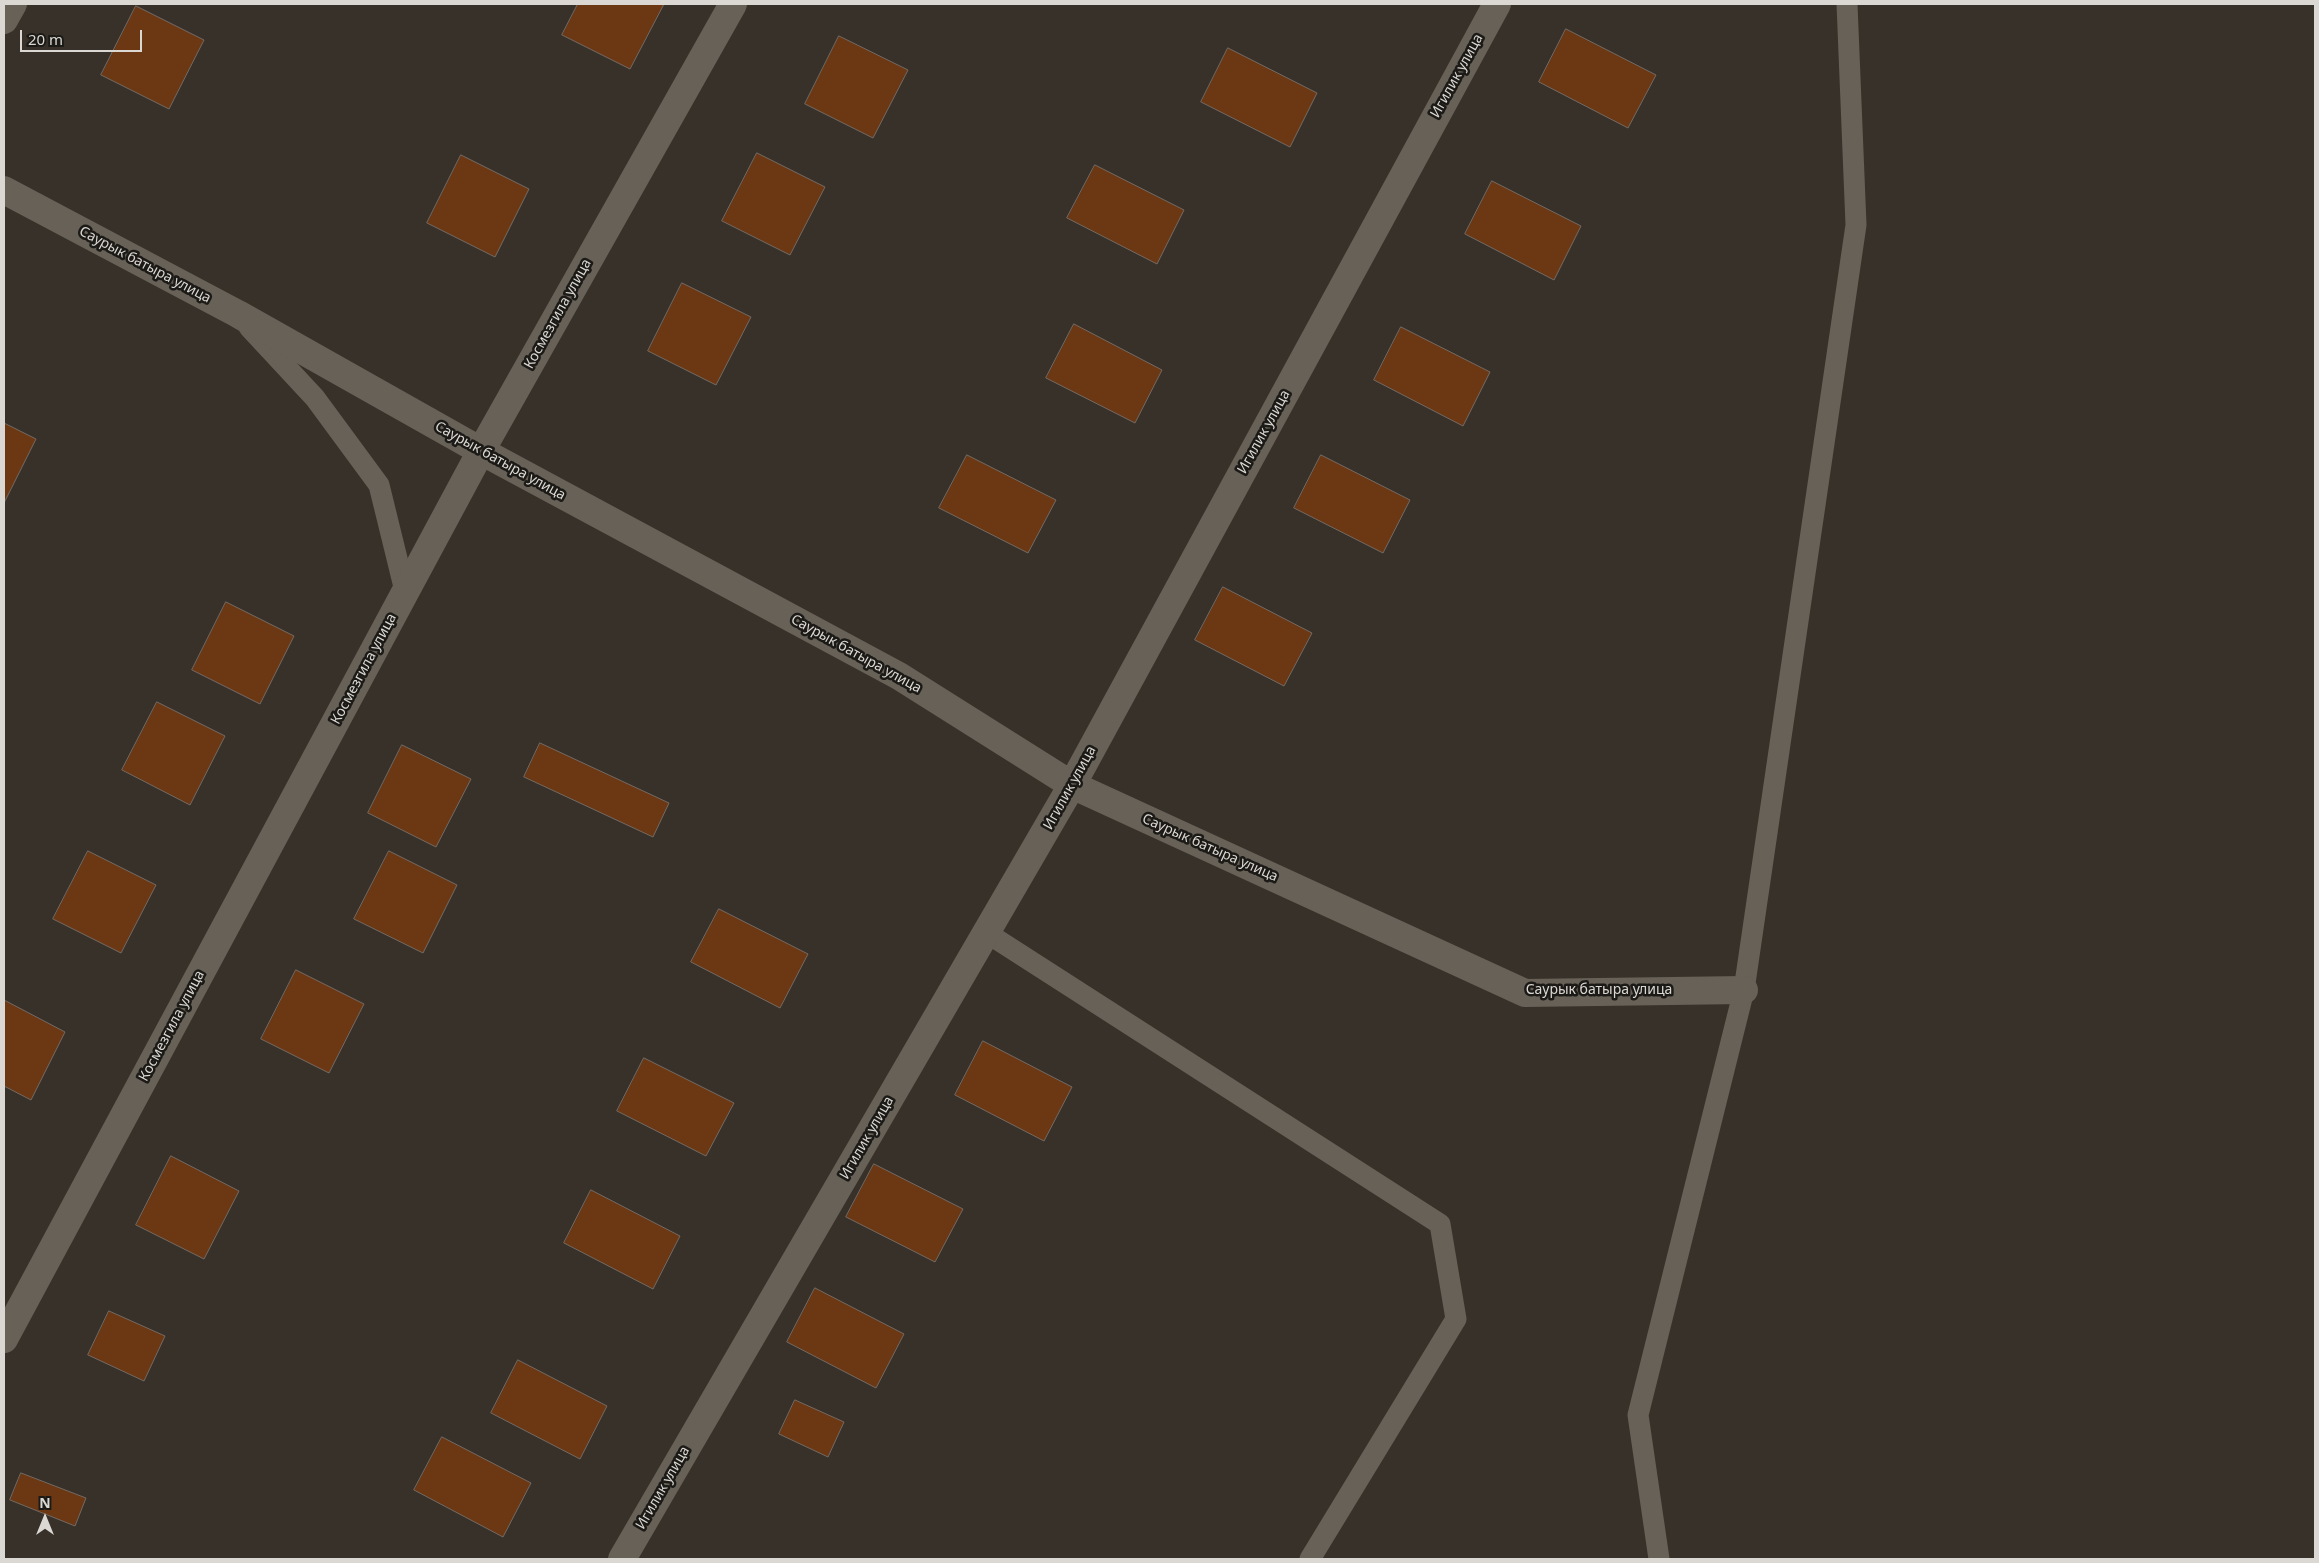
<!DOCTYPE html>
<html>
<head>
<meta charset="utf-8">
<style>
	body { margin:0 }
	#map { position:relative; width:2319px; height:1563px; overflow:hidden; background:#373129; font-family:"Noto Sans",sans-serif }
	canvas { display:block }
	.frame { position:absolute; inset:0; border:5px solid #dbd8d3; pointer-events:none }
	.north { position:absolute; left:20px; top:1493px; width:50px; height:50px; -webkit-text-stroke:4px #1c1a16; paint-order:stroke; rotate:0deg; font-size:14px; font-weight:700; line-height:20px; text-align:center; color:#dbd8d3 }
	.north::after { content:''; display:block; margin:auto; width:18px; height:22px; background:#dbd8d3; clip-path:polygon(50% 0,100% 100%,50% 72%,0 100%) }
	.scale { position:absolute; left:20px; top:30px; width:122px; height:22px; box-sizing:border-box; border:2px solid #dbd8d3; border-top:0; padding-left:6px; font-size:15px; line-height:18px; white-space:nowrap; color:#dbd8d3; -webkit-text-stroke:4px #1c1a16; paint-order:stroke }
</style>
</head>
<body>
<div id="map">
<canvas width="2319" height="1563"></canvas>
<div class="frame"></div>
<div class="north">N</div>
<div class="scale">20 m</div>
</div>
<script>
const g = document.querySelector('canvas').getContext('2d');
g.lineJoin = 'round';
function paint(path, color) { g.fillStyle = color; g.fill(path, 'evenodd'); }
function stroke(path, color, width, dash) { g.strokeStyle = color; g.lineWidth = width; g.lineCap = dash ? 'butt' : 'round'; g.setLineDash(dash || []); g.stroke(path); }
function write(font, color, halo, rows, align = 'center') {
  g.font = font + ' "Noto Sans",sans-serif'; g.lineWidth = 5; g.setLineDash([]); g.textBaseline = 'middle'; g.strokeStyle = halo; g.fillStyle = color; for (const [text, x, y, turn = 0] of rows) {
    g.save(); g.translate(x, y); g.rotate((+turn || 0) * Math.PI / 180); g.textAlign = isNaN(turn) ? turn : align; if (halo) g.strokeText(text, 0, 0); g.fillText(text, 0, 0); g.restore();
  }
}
const building = new Path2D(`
	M 578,4 L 664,4 L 630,69 L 562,35 Z
	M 136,6 L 204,40 L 169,109 L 101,75 Z
	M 1566,29 L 1656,75 L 1628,128 L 1539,82 Z
	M 839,36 L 908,70 L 873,138 L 805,104 Z
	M 1228,48 L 1317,93 L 1290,147 L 1201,102 Z
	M 757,153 L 825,187 L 790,255 L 722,221 Z
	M 461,155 L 529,189 L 495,257 L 427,223 Z
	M 1095,165 L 1184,210 L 1157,264 L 1067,218 Z
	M 1492,181 L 1581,226 L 1554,280 L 1465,234 Z
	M 682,283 L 751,317 L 716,385 L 648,351 Z
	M 1074,324 L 1162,370 L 1135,423 L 1046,378 Z
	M 1401,327 L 1490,372 L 1463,426 L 1374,380 Z
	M 4,423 L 36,439 L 4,503 Z
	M 967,455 L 1056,500 L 1028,553 L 939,508 Z
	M 1321,455 L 1410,500 L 1383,553 L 1294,508 Z
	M 1223,587 L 1312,633 L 1284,686 L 1195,640 Z
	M 226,602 L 294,636 L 260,704 L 192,670 Z
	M 157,702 L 225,736 L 190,805 L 122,770 Z
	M 540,743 L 669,803 L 653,837 L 524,777 Z
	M 402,745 L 471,779 L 436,847 L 368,813 Z
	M 88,851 L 156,885 L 121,953 L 53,919 Z
	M 389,851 L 457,885 L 423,953 L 354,919 Z
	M 719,909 L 808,954 L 780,1008 L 691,962 Z
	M 296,970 L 364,1004 L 329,1073 L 261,1039 Z
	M 4,1000 L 65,1032 L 31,1100 L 4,1086 Z
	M 983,1041 L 1072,1087 L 1044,1141 L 955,1095 Z
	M 644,1058 L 734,1103 L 706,1156 L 617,1111 Z
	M 171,1156 L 239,1191 L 204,1259 L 136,1225 Z
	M 874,1164 L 963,1209 L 935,1262 L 846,1217 Z
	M 591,1190 L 680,1236 L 653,1289 L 564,1243 Z
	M 815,1288 L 904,1334 L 876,1388 L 787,1342 Z
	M 109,1311 L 165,1336 L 144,1381 L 88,1355 Z
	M 518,1360 L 607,1406 L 580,1459 L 491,1413 Z
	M 795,1400 L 844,1422 L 828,1457 L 779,1434 Z
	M 442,1437 L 531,1483 L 503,1537 L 414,1490 Z
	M 21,1473 L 86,1498 L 75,1526 L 10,1500 Z`);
paint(building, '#6b3813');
stroke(building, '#746a64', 1);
stroke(new Path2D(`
	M 249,327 L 315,398 L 379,485 L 405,591
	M 987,933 L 1440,1224 L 1456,1319 L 1310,1559
	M 1659,1559 L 1638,1415 L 1744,990 L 1856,225 L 1847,4`), '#676158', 21);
stroke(new Path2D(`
	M 4,20 L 13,4
	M 4,190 L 238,314 L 481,451 L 899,676 L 1072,785 L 1525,993 L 1744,990
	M 4,1339 L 481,451 L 733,4
	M 622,1559 L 1072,785 L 1497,4`), '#676158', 28);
write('14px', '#dbd8d3', '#1c1a16', [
	["Игилик улица",1457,76,-61],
	["Саурык батыра улица",145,265,28],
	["Космезгила улица",558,314,-61],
	["Игилик улица",1264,432,-61],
	["Саурык батыра улица",500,461,29],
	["Саурык батыра улица",856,654,29],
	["Космезгила улица",364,669,-62],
	["Игилик улица",1070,788,-61],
	["Саурык батыра улица",1210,848,24],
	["Саурык батыра улица",1599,990],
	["Космезгила улица",172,1026,-62],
	["Игилик улица",867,1138,-60],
	["Игилик улица",663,1488,-60]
]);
</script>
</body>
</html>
